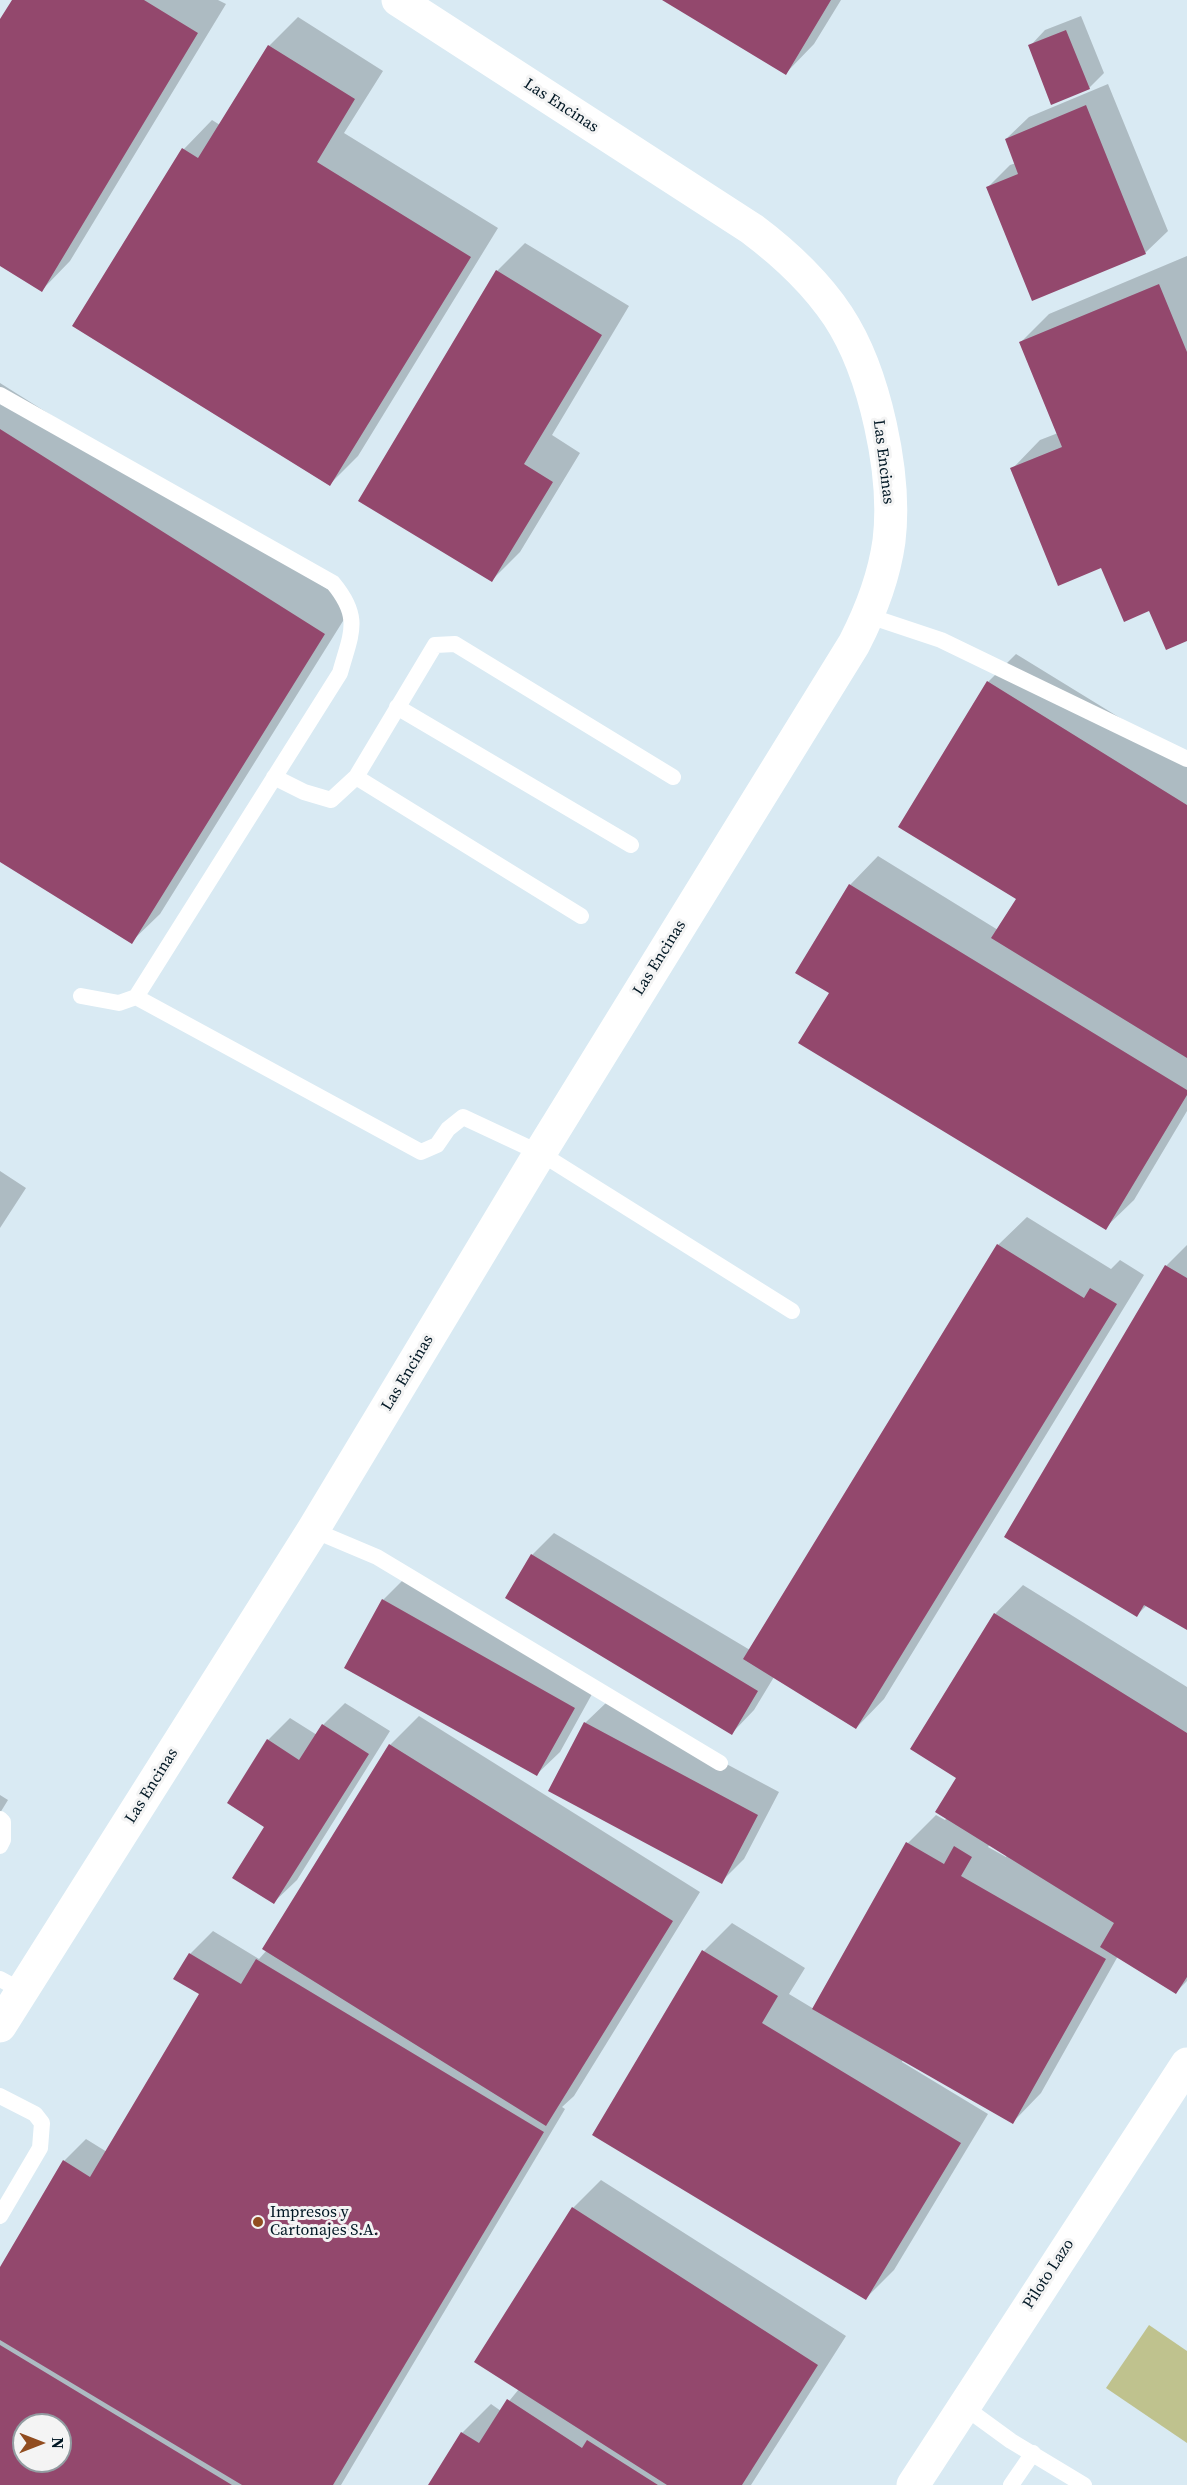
<!DOCTYPE html>
<html>
<head>
<meta charset="utf-8">
<style>
	body { margin:0 }
	#map { position:relative; width:1187px; height:2485px; overflow:hidden; background:#d9eaf3; font-family:"Source Serif 4",serif }
	canvas { display:block }
	.north { position:absolute; left:12px; top:2413px; width:60px; height:60px; box-sizing:border-box; background:#f4f4f4; border:2px solid #929ca1; border-radius:50%; rotate:90deg; font-size:16px; font-weight:700; line-height:24px; text-align:center; color:#001724 }
	.north::after { content:''; display:block; margin:auto; width:21px; height:27px; background:#914d20; clip-path:polygon(50% 0,100% 100%,50% 72%,0 100%) }
</style>
</head>
<body>
<div id="map">
<canvas width="1187" height="2485"></canvas>
<div class="north">N</div>
</div>
<script>
const g = document.querySelector('canvas').getContext('2d');
g.lineJoin = 'round';
function paint(path, color) { g.fillStyle = color; g.fill(path, 'evenodd'); }
function stroke(path, color, width, dash) { g.strokeStyle = color; g.lineWidth = width; g.lineCap = dash ? 'butt' : 'round'; g.setLineDash(dash || []); g.stroke(path); }
function write(font, color, halo, rows, align = 'center') {
  g.font = font + ' "Source Serif 4",serif'; g.lineWidth = 6; g.setLineDash([]); g.textBaseline = 'middle'; g.strokeStyle = halo; g.fillStyle = color; for (const [text, x, y, turn = 0] of rows) {
    g.save(); g.translate(x, y); g.rotate((+turn || 0) * Math.PI / 180); g.textAlign = isNaN(turn) ? turn : align; if (halo) g.strokeText(text, 0, 0); g.fillText(text, 0, 0); g.restore();
  }
}
paint(new Path2D(`
	M 1149,2325 L 1187,2351 L 1187,2443 L 1106,2388 Z`), '#bfc28e');
paint(new Path2D(`
	M 13,0 L 218,0 L 226,4 L 70,261 L 42,290 L 0,264 L 0,22 Z
	M 665,0 L 841,0 L 814,44 L 786,73 Z
	M 1081,16 L 1104,73 L 1089,88 L 1030,46 L 1045,30 Z
	M 298,17 L 383,71 L 344,133 L 498,228 L 358,456 L 330,484 L 74,326 L 184,149 L 212,120 L 220,125 L 269,46 Z
	M 1108,84 L 1168,231 L 1145,253 L 988,187 L 1010,165 L 1016,163 L 1006,139 L 1029,117 Z
	M 525,243 L 629,306 L 552,435 L 580,453 L 520,552 L 492,580 L 497,271 Z
	M 1187,256 L 1187,639 L 1102,566 L 1012,469 L 1040,440 L 1058,433 L 1021,342 L 1049,314 Z
	M 0,383 L 353,605 L 160,914 L 131,942 L 0,860 Z
	M 1016,654 L 1187,759 L 1187,1111 L 1134,1200 L 1105,1228 L 831,992 L 850,885 L 878,856 L 998,930 L 1018,898 L 988,682 Z
	M 0,1171 L 26,1188 L 0,1228 Z
	M 1027,1217 L 1111,1269 L 1120,1260 L 1144,1275 L 884,1699 L 856,1728 L 774,1677 L 754,1710 L 732,1733 L 532,1555 L 554,1533 L 750,1650 L 998,1245 Z
	M 1187,1245 L 1187,1628 L 1147,1605 L 1137,1615 L 1166,1266 Z
	M 405,1578 L 597,1685 L 560,1752 L 537,1774 L 383,1600 Z
	M 1023,1585 L 1187,1687 L 1187,1981 L 1176,1992 L 1118,1956 L 1041,2093 L 1013,2122 L 903,2059 L 902,2062 L 988,2114 L 894,2270 L 866,2298 L 704,1951 L 732,1923 L 805,1968 L 789,1994 L 814,2009 L 908,1843 L 936,1815 L 945,1820 L 947,1818 L 959,1777 L 995,1614 ZM 990,1844 L 1007,1855 L 1006,1857 L 988,1847 Z
	M 608,1701 L 779,1792 L 744,1859 L 721,1882 L 585,1723 Z
	M 345,1703 L 390,1731 L 297,1880 L 274,1902 L 266,1826 L 268,1740 L 290,1718 L 317,1735 L 323,1725 Z
	M 419,1716 L 700,1892 L 574,2096 L 562,2107 L 565,2109 L 341,2485 L 0,2485 L 0,2270 L 64,2161 L 86,2139 L 107,2152 L 201,1994 L 176,1979 L 190,1954 L 213,1931 L 259,1959 L 267,1950 L 264,1948 L 390,1745 ZM 24,2425 L 60,2425 L 60,2461 L 24,2461 Z
	M 0,1795 L 8,1800 L 0,1813 Z
	M 601,2180 L 846,2336 L 751,2485 L 429,2485 L 462,2433 L 491,2404 L 501,2411 L 519,2389 L 573,2208 Z`), '#0003');
paint(new Path2D(`
	M 12,0 L 144,0 L 198,33 L 42,292 L 0,266 L 0,19 Z
	M 662,0 L 831,0 L 786,75 Z
	M 1066,30 L 1090,89 L 1051,105 L 1028,45 Z
	M 268,45 L 355,99 L 317,162 L 471,257 L 330,486 L 72,326 L 182,148 L 198,158 Z
	M 1086,105 L 1146,254 L 1032,301 L 986,187 L 1018,174 L 1005,139 Z
	M 496,270 L 602,335 L 524,464 L 553,482 L 492,582 L 358,501 Z
	M 1159,284 L 1187,352 L 1187,641 L 1166,650 L 1149,611 L 1124,622 L 1101,568 L 1058,586 L 1010,468 L 1062,447 L 1019,342 Z
	M 0,429 L 325,634 L 132,944 L 0,862 Z
	M 987,681 L 1187,805 L 1187,1058 L 991,938 L 1016,899 L 898,827 Z
	M 849,884 L 1187,1090 L 1187,1095 L 1106,1230 L 798,1043 L 829,993 L 795,973 Z
	M 997,1244 L 1084,1298 L 1090,1288 L 1117,1304 L 856,1729 L 743,1659 Z
	M 1165,1265 L 1187,1278 L 1187,1630 L 1144,1605 L 1137,1617 L 1004,1537 Z
	M 531,1554 L 758,1691 L 732,1735 L 505,1598 Z
	M 382,1599 L 575,1708 L 537,1776 L 344,1668 Z
	M 994,1613 L 1187,1733 L 1187,1977 L 1176,1994 L 1100,1947 L 1114,1923 L 935,1812 L 956,1778 L 910,1749 Z
	M 584,1722 L 758,1815 L 722,1884 L 548,1791 Z
	M 322,1724 L 369,1754 L 274,1904 L 232,1878 L 264,1827 L 227,1803 L 267,1739 L 299,1760 Z
	M 389,1744 L 673,1921 L 546,2126 L 262,1949 Z
	M 906,1842 L 944,1864 L 954,1846 L 972,1857 L 961,1876 L 1106,1959 L 1013,2124 L 812,2009 Z
	M 702,1950 L 778,1996 L 762,2023 L 961,2143 L 866,2300 L 592,2135 Z
	M 189,1953 L 241,1984 L 256,1959 L 544,2132 L 333,2485 L 242,2485 L 0,2340 L 0,2267 L 63,2160 L 90,2177 L 199,1994 L 173,1979 Z
	M 572,2207 L 818,2365 L 742,2485 L 667,2485 L 474,2362 Z
	M 0,2345 L 232,2485 L 0,2485 ZM 24,2425 L 60,2425 L 60,2461 L 24,2461 Z
	M 507,2399 L 582,2448 L 587,2440 L 658,2485 L 428,2485 L 461,2432 L 479,2443 Z`), '#93486d');
stroke(new Path2D(`
	M 0,395 L 333,583 C 362,618 351,633 340,673 L 136,997 L 119,1003 L 81,996
	M 869,616 L 941,640 L 1187,759
	M 397,707 L 631,845
	M 274,777 L 304,792 L 331,800 L 356,777 L 435,645 L 455,644 L 673,777
	M 356,777 L 581,916
	M 136,997 L 421,1152 L 437,1145 L 448,1129 L 463,1117 L 540,1153 L 792,1311
	M 313,1530 L 377,1557 L 720,1763
	M 0,1819 L 3,1822 L 3,1840 L 0,1846
	M 0,1979 L 22,1991
	M 0,2096 L 35,2114 L 42,2123 L 40,2148 L 0,2216
	M 963,2406 L 1011,2441 L 1084,2485
	M 1011,2485 L 1033,2453`), '#fff', 16);
stroke(new Path2D(`
	M 0,2026 L 313,1530 L 540,1153 L 854,644 C 871,611 884,577 889,541 C 897,475 875,372 838,316 C 816,283 784,253 752,229 L 398,0
	M 913,2485 L 1187,2064`), '#fff', 33);
for (const [x, y, r, color] of [
	[258,2222,6,"#914d20"]
]) { const dot = new Path2D(); dot.arc(x, y, r, 0, 2 * Math.PI); g.fillStyle = color; g.fill(dot); stroke(dot, '#f4f4f4', 2); }
write('16px', '#001724', '#f4f4f4', [
	["Las Encinas",561,106,33],
	["Las Encinas",883,462,83],
	["Las Encinas",660,958,-58],
	["Las Encinas",408,1373,-59],
	["Las Encinas",152,1786,-58],
	["Piloto Lazo",1049,2274,-57]
]);
write('16px', '#001724', '#f4f4f4', [
	["Impresos y",270,2213],
	["Cartonajes S.A.",270,2231]
], 'left');
</script>
</body>
</html>
